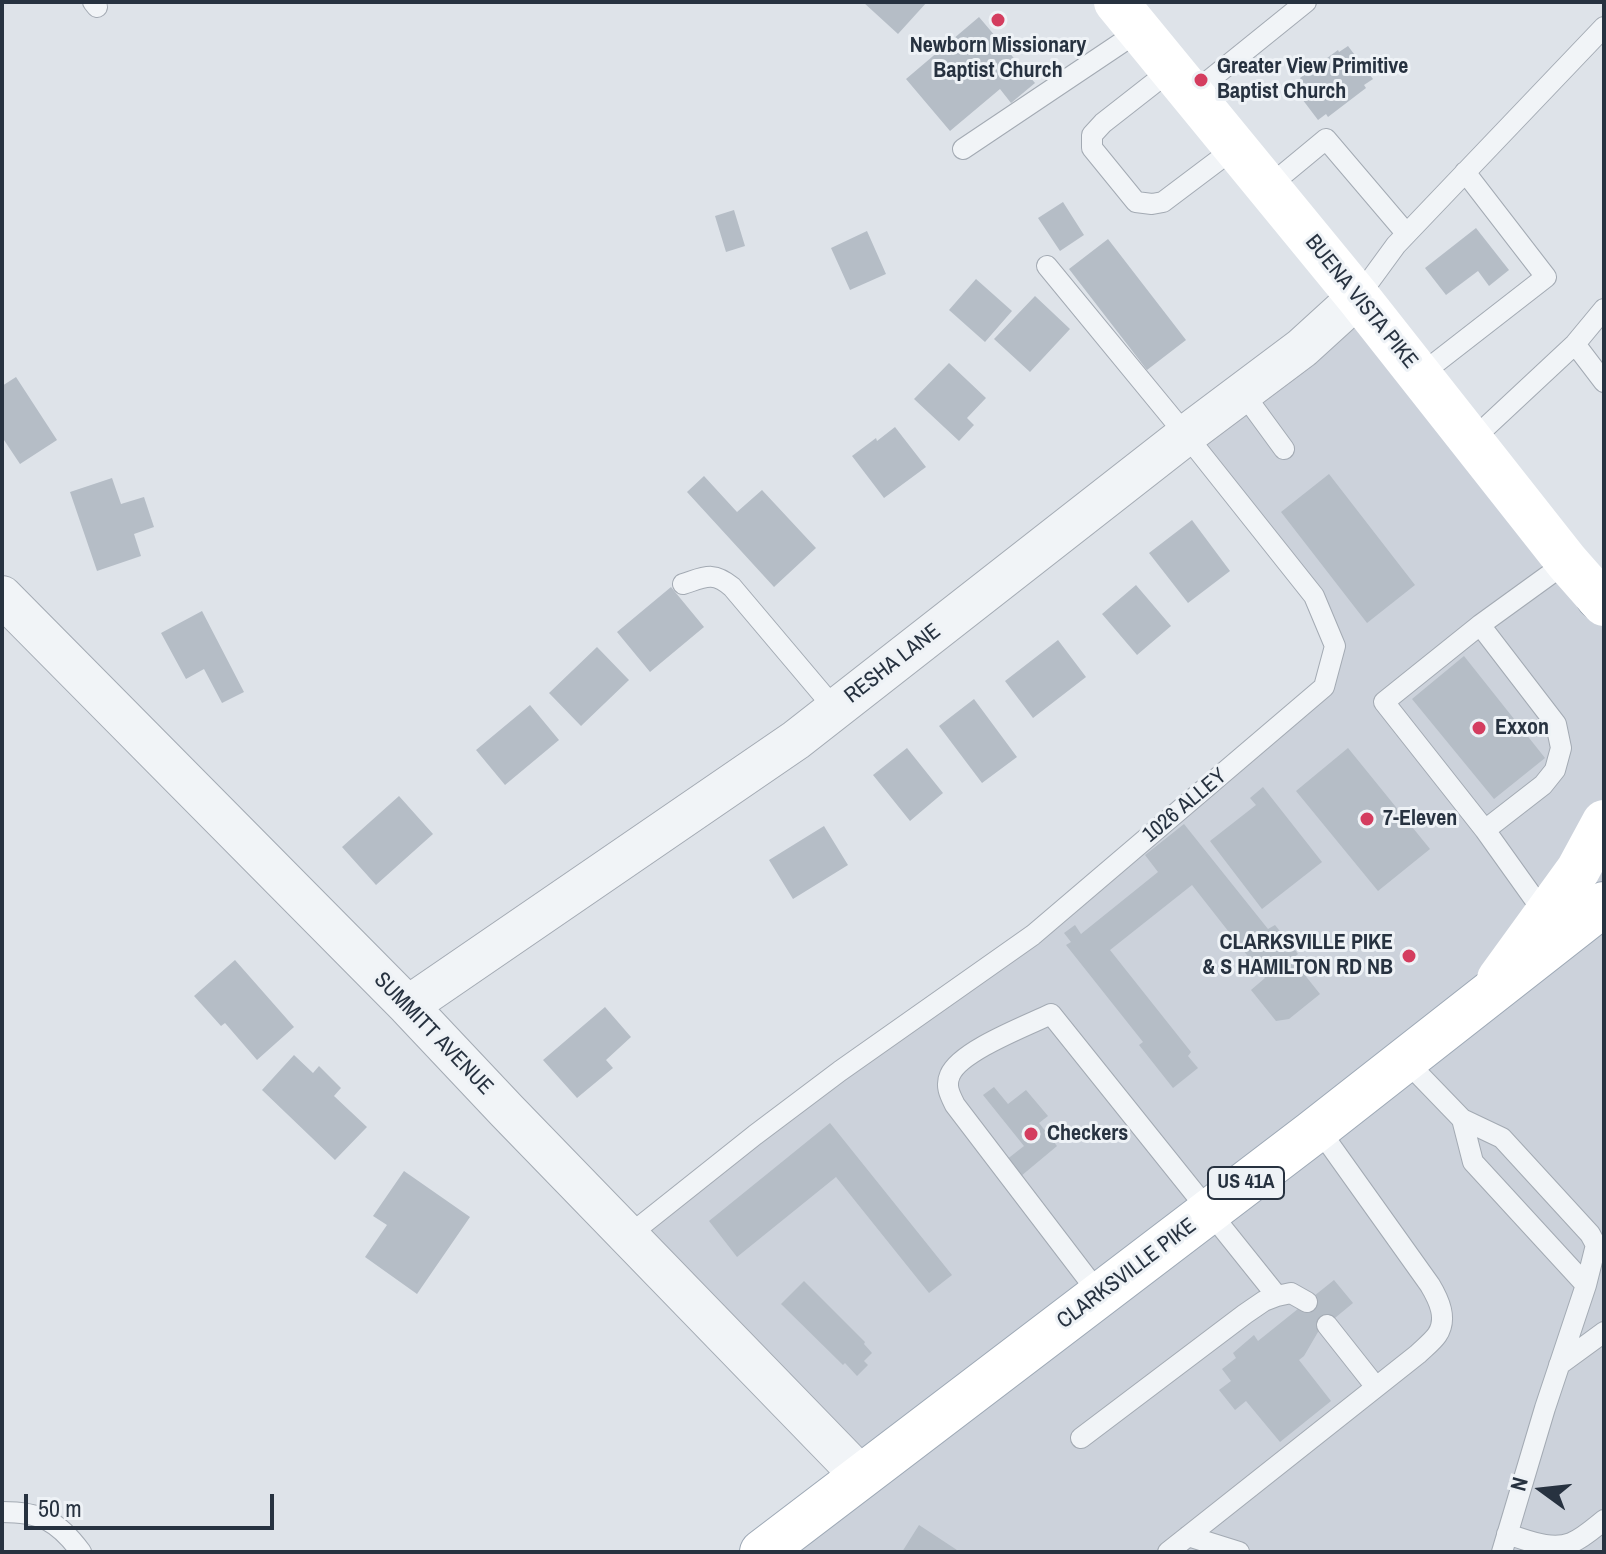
<!DOCTYPE html>
<html>
<head>
<meta charset="utf-8">
<style>
	body { margin:0 }
	#map { position:relative; width:1606px; height:1554px; overflow:hidden; background:#dee3e9; font-family:"Archivo Narrow",sans-serif }
	canvas { display:block }
	.frame { position:absolute; inset:0; border:4px solid #273240; pointer-events:none }
	.north { position:absolute; left:1502px; top:1450px; width:80px; height:80px; -webkit-text-stroke:6px #eef2f6; paint-order:stroke; rotate:285deg; font-size:22px; font-weight:700; line-height:32px; text-align:center; color:#273240 }
	.north::after { content:''; display:block; margin:auto; width:28px; height:36px; background:#273240; clip-path:polygon(50% 0,100% 100%,50% 72%,0 100%) }
	.scale { position:absolute; left:24px; top:1494px; width:250px; height:36px; box-sizing:border-box; border:4px solid #273240; border-top:0; padding-left:10px; font-size:24px; line-height:28px; white-space:nowrap; color:#273240; -webkit-text-stroke:6px #eef2f6; paint-order:stroke }
</style>
</head>
<body>
<div id="map">
<canvas width="1606" height="1554"></canvas>
<div class="frame"></div>
<div class="north">N</div>
<div class="scale">50 m</div>
</div>
<script>
const g = document.querySelector('canvas').getContext('2d');
g.lineJoin = 'round';
function paint(path, color) { g.fillStyle = color; g.fill(path, 'evenodd'); }
function stroke(path, color, width, dash) { g.strokeStyle = color; g.lineWidth = width; g.lineCap = dash ? 'butt' : 'round'; g.setLineDash(dash || []); g.stroke(path); }
function write(font, color, halo, rows, align = 'center') {
  g.font = font + ' "Archivo Narrow",sans-serif'; g.lineWidth = 6; g.setLineDash([]); g.textBaseline = 'middle'; g.strokeStyle = halo; g.fillStyle = color; for (const [text, x, y, turn = 0] of rows) {
    g.save(); g.translate(x, y); g.rotate((+turn || 0) * Math.PI / 180); g.textAlign = isNaN(turn) ? turn : align; if (halo) g.strokeText(text, 0, 0); g.fillText(text, 0, 0); g.restore();
  }
}
paint(new Path2D(`
	M 1358,297 L 1604,604 L 1604,1552 L 763,1552 L 861,1477 L 628,1236 L 1033,935 L 1324,687 L 1335,646 L 1314,596 L 1186,435 Z`), '#ccd2db');
paint(new Path2D(`
	M 863,2 L 927,2 L 898,34 Z
	M 979,17 L 1035,83 L 1011,103 L 1000,89 L 950,131 L 906,79 Z
	M 1348,46 L 1373,79 L 1364,85 L 1366,88 L 1328,117 L 1326,114 L 1318,120 L 1293,87 L 1302,81 L 1300,78 L 1338,50 L 1339,52 Z
	M 1063,202 L 1084,235 L 1060,251 L 1038,218 Z
	M 734,210 L 745,246 L 726,252 L 715,216 Z
	M 1476,228 L 1509,270 L 1489,286 L 1478,271 L 1446,295 L 1425,268 Z
	M 867,231 L 886,274 L 850,290 L 831,248 Z
	M 1108,239 L 1186,340 L 1147,370 L 1069,269 Z
	M 976,279 L 1012,311 L 985,342 L 949,310 Z
	M 1035,296 L 1070,329 L 1030,372 L 994,339 Z
	M 949,363 L 986,398 L 967,418 L 974,425 L 959,441 L 914,399 Z
	M 16,377 L 57,440 L 20,464 L 2,437 L 2,386 Z
	M 895,427 L 926,467 L 884,498 L 852,456 L 876,438 L 877,441 Z
	M 1329,474 L 1415,585 L 1367,623 L 1281,512 Z
	M 704,476 L 737,512 L 762,490 L 816,548 L 774,587 L 687,492 Z
	M 112,478 L 121,504 L 144,497 L 154,527 L 134,534 L 141,556 L 97,571 L 70,492 Z
	M 1192,520 L 1230,571 L 1188,603 L 1149,553 Z
	M 1136,585 L 1171,626 L 1137,655 L 1102,614 Z
	M 671,587 L 704,627 L 650,672 L 617,632 Z
	M 202,611 L 244,692 L 222,703 L 204,669 L 186,679 L 161,633 Z
	M 1058,640 L 1086,677 L 1033,718 L 1005,681 Z
	M 597,647 L 629,680 L 581,726 L 549,693 Z
	M 1464,656 L 1545,758 L 1494,799 L 1412,699 Z
	M 974,699 L 1017,757 L 982,783 L 939,726 Z
	M 530,705 L 559,740 L 505,785 L 476,750 Z
	M 907,748 L 943,793 L 910,821 L 873,775 Z
	M 1348,748 L 1430,849 L 1378,891 L 1296,791 Z
	M 1263,787 L 1322,862 L 1262,909 L 1210,841 L 1256,805 L 1250,798 Z
	M 399,796 L 433,834 L 376,885 L 342,847 Z
	M 1184,824 L 1268,929 L 1275,925 L 1298,954 L 1292,959 L 1320,994 L 1289,1019 L 1276,1021 L 1251,990 L 1265,978 L 1192,885 L 1110,950 L 1191,1052 L 1188,1056 L 1198,1068 L 1173,1088 L 1139,1045 L 1143,1042 L 1066,945 L 1071,942 L 1064,933 L 1075,925 L 1081,934 L 1158,872 L 1145,855 Z
	M 824,826 L 848,865 L 793,899 L 769,860 Z
	M 235,960 L 294,1027 L 257,1060 L 225,1023 L 221,1026 L 194,996 Z
	M 605,1007 L 631,1037 L 606,1060 L 613,1068 L 577,1098 L 543,1060 Z
	M 294,1055 L 313,1073 L 319,1066 L 341,1088 L 334,1096 L 367,1127 L 335,1160 L 262,1090 Z
	M 994,1087 L 1008,1104 L 1026,1090 L 1048,1116 L 1039,1123 L 1057,1146 L 1015,1181 L 1001,1164 L 1024,1146 L 983,1095 Z
	M 830,1123 L 952,1275 L 929,1293 L 836,1177 L 737,1257 L 709,1221 Z
	M 404,1171 L 470,1217 L 417,1294 L 365,1257 L 387,1225 L 373,1216 Z
	M 1334,1280 L 1353,1303 L 1318,1332 L 1304,1356 L 1299,1360 L 1331,1401 L 1280,1442 L 1246,1401 L 1235,1410 L 1219,1390 L 1231,1381 L 1222,1369 L 1236,1358 L 1233,1353 L 1254,1335 L 1258,1341 Z
	M 804,1281 L 865,1342 L 864,1344 L 872,1353 L 864,1361 L 868,1365 L 857,1376 L 845,1363 L 843,1365 L 781,1304 Z
	M 919,1525 L 960,1552 L 902,1552 Z`), '#b5bdc6');
const service = new Path2D(`
	M 93,2 L 97,7
	M 1172,69 L 1103,123 L 1092,135 L 1092,148 L 1136,202 L 1152,204 L 1163,202 L 1236,147
	M 1192,94 L 1306,2
	M 963,149 L 1139,31
	M 1268,187 L 1326,139 L 1406,233
	M 1358,297 L 1396,245 L 1604,27
	M 1575,344 L 1604,382
	M 1420,375 L 1546,277 L 1465,172
	M 1243,393 L 1284,449
	M 1471,441 L 1575,344 L 1604,309
	M 683,584 C 705,577 713,571 732,587 L 835,709
	M 1480,625 L 1556,724 L 1561,748 L 1555,770 L 1543,785 L 1485,830
	M 1545,914 L 1485,830 L 1384,702 L 1480,625 L 1567,562
	M 1405,1060 L 1462,1119 L 1473,1162 L 1586,1285 L 1545,1408 L 1502,1552
	M 1462,1119 L 1502,1138 L 1590,1234 L 1596,1245 L 1586,1285
	M 628,1236 L 755,1135 L 840,1071 L 1033,935 L 1324,687 L 1335,646 L 1314,596 L 1186,435 L 1047,266
	M 1100,1295 L 955,1105 C 950,1095 945,1086 950,1075 C 960,1051 1026,1026 1051,1014 L 1277,1296 L 1291,1293 L 1307,1302
	M 1327,1325 L 1376,1387
	M 1559,1365 L 1604,1332
	M 1081,1438 L 1245,1314 L 1264,1301 L 1277,1296
	M 2,1512 C 41,1512 58,1521 81,1552
	M 1507,1534 C 1527,1540 1551,1551 1571,1543 C 1583,1538 1594,1528 1604,1520
	M 1188,1536 L 1239,1552
	M 1168,1552 L 1418,1354 C 1424,1348 1432,1342 1437,1335 C 1448,1319 1439,1300 1430,1285 L 1318,1128`);
const minor = new Path2D(`
	M 2,596 L 408,1006 L 507,1111 L 861,1476
	M 408,1006 L 796,740 L 1186,435 L 1302,348 L 1358,297`);
const primary = new Path2D(`
	M 1598,597 L 1604,602
	M 762,1552 L 1312,1133 L 1604,904`);
stroke(service, '#a3aab3', 22);
stroke(minor, '#a3aab3', 42);
stroke(primary, '#9da8b5', 46);
stroke(service, '#f1f4f7', 20);
stroke(minor, '#f1f4f7', 40);
stroke(new Path2D(`
	M 1116,2 L 1358,297 L 1567,562 L 1604,604
	M 1499,979 L 1578,870 L 1604,822`), '#fff', 44);
stroke(primary, '#fff', 44);
for (const [x, y, r, color] of [
	[998,20,8,"#d43d5f"],
	[1201,80,8,"#d43d5f"],
	[1479,728,8,"#d43d5f"],
	[1367,819,8,"#d43d5f"],
	[1409,956,8,"#d43d5f"],
	[1031,1134,8,"#d43d5f"]
]) { const dot = new Path2D(); dot.arc(x, y, r, 0, 2 * Math.PI); g.fillStyle = color; g.fill(dot); stroke(dot, '#eef2f6', 3); }
for (const [x, y, w] of [
	[1246,1183,76]
]) { const box = new Path2D(); box.roundRect(x - w / 2, y - 16, w, 32, 6); g.fillStyle = '#eef2f6'; g.fill(box); stroke(box, '#273240', 2); }
write('bold 20px', '#273240', null, [
	["US 41A",1246,1183]
]);
write('bold 22px', '#273240', '#eef2f6', [
	["Newborn Missionary",998,46,"center"],
	["Baptist Church",998,71,"center"],
	["Greater View Primitive",1217,67],
	["Baptist Church",1217,92],
	["Exxon",1495,728],
	["7-Eleven",1383,819],
	["CLARKSVILLE PIKE",1393,943,"right"],
	["& S HAMILTON RD NB",1393,968,"right"],
	["Checkers",1047,1134]
], 'left');
write('22px', '#273240', '#eef2f6', [
	["BUENA VISTA PIKE",1361,302,51],
	["RESHA LANE",893,664,-38],
	["1026 ALLEY",1185,806,-40],
	["SUMMITT AVENUE",433,1034,46],
	["CLARKSVILLE PIKE",1127,1274,-37]
]);
</script>
</body>
</html>
